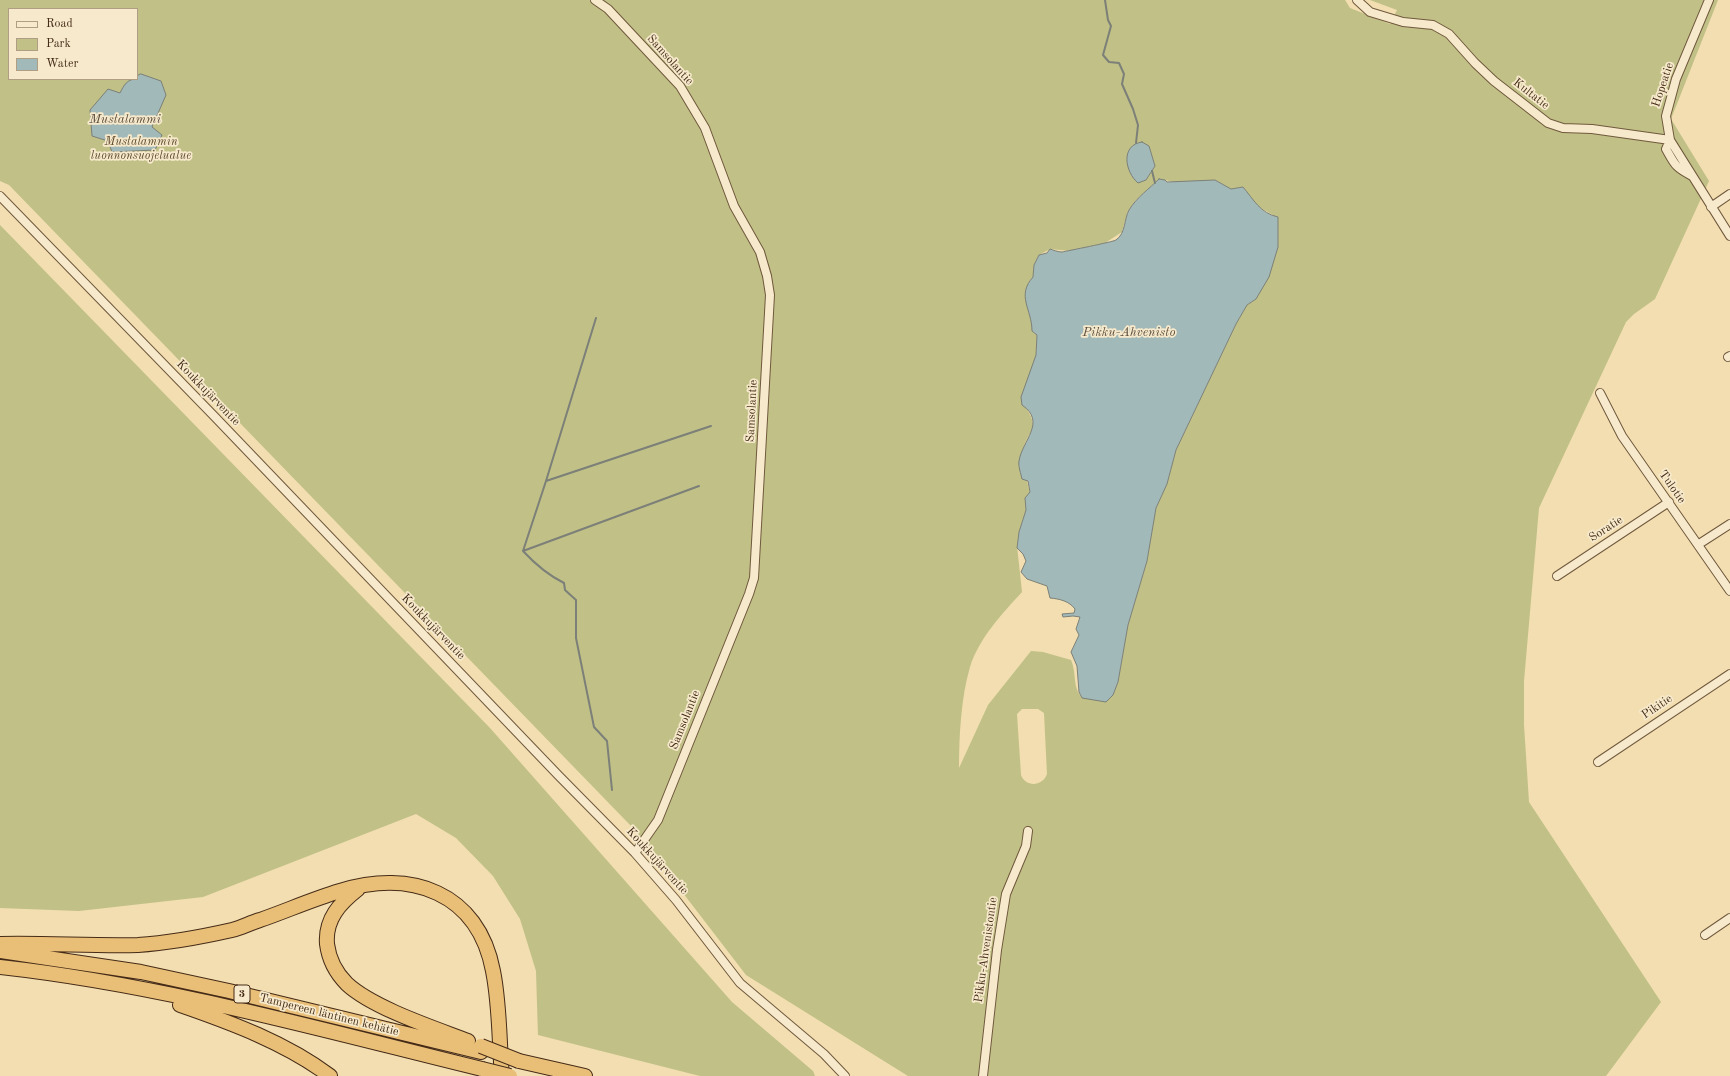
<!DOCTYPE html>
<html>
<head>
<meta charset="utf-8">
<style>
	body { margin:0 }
	#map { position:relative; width:1730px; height:1076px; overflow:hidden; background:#f2deb0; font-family:"Old Standard TT",serif }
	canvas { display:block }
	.legend { position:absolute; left:8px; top:8px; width:130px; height:72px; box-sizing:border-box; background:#f7eacc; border:1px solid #b09e84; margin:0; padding:5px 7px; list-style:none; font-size:12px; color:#452b17 }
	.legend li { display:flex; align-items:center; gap:8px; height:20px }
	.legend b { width:20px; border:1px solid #b09e84 }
</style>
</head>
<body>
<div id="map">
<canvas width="1730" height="1076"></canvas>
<ul class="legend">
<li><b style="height:5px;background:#f7eacc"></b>Road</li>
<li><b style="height:11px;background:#c0c087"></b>Park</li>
<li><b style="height:11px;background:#a1b9b8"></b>Water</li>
</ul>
</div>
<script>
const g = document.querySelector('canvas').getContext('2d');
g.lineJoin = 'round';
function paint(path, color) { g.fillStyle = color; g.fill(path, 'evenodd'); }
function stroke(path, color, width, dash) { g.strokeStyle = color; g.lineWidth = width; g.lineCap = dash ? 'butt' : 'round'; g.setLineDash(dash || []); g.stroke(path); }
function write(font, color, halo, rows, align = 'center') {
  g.font = font + ' "Old Standard TT",serif'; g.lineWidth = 3.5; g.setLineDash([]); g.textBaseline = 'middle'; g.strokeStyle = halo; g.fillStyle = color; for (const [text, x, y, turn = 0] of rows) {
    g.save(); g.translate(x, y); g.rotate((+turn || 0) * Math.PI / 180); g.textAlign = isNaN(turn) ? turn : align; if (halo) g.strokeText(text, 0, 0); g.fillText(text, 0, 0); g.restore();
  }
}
paint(new Path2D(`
	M 0,0 L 1345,0 L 1350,8 L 1390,24 L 1397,10 L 1370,0 L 1718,0 L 1671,119 L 1709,181 L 1655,299 L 1634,314 L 1626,322 L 1539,508 L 1524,681 L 1524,725 L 1529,802 L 1661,1002 L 1606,1076 L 908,1076 L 746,975 L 633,828 L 9,185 L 0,181 ZM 9,9 L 137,9 L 137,79 L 9,79 ZM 1149,146 L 1155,166 L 1146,180 ZM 1159,179 L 1180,183 L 1215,180 L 1231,189 L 1243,187 L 1257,206 L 1273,215 L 1256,299 L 1247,305 L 1236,324 L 1176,450 L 1167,484 L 1156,508 L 1147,561 L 1128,625 L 1118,682 L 1113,695 L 1082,698 C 1072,686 1077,674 1071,660 L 1043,652 L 1031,651 L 988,705 L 959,768 C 959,737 961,697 970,667 C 979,638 1002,614 1022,592 L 1017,546 L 1019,532 L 1026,510 L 1025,498 L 1030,493 C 1028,484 1021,460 1023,452 C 1025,432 1042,431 1026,408 L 1030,376 L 1036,355 L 1037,335 L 1032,331 L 1032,321 L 1029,310 L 1028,283 L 1033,277 L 1034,265 L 1039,255 L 1050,249 L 1070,251 L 1105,243 L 1122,232 L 1128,211 L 1136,200 ZM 1022,709 L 1038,709 L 1044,713 L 1047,774 C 1043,786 1026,788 1021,775 L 1017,714 Z
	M 0,225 L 490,728 L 732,1002 L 813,1071 L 815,1076 L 700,1076 L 538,1035 L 536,971 L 520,919 L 493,876 L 456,838 L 416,814 L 203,897 L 79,911 L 0,908 Z`), '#c0c087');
const water = new Path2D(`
	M 141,74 L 161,81 L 166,95 L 152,127 L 162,135 L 155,150 L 112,152 L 108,141 L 92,136 L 90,110 L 108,89 L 120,93 C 124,85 127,79 137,79 L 137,76 Z
	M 1142,142 L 1149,146 L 1155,166 L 1146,180 L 1138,183 C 1125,172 1120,145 1142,142 Z
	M 1159,179 L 1165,180 L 1167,182 L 1215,180 L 1231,189 L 1243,187 C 1254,200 1260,213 1278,217 L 1278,247 L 1269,277 L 1256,299 L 1247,305 L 1236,324 L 1176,450 L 1167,484 L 1156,508 L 1147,561 L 1128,625 L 1118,682 L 1113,695 L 1106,702 L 1082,698 L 1079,692 L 1077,666 L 1071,652 L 1079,635 L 1076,629 L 1080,617 L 1073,616 L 1063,617 L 1062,614 L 1074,613 L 1075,609 C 1069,601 1060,599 1050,598 L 1047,586 L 1027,579 L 1021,572 L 1026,561 L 1023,554 L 1017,548 L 1019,532 L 1026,510 L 1025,498 L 1030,492 L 1028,481 L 1022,479 C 1021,474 1018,466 1019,461 C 1022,441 1047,422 1022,405 L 1021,397 L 1036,355 L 1037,335 L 1032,331 C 1032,309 1016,296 1033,277 L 1034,265 L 1039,255 L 1047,253 L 1050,249 C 1053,250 1058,252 1062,252 C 1067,251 1113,242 1116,240 C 1126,233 1124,219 1129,210 C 1137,197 1149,189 1159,179 Z`);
paint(water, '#a1b9b8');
stroke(water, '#7c8078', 1);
stroke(new Path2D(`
	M 1105,0 L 1108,20 L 1111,26 L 1103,55 L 1109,62 L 1119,63 L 1124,74 L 1122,84 L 1133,109 L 1138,125 L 1136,143
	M 1152,171 L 1155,183
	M 546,481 L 711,426
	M 523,551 C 535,564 548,575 564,583 L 565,590 L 576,600 L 576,638 L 594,727 L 607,741 L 612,790
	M 523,551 L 546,481 L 596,318
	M 523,551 L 699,486`), '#7c8078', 2);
const minor = new Path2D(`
	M 595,0 L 608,9 L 680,86 L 705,128 L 734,206 L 760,252 L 767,276 L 770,295 L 754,578 L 749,594 L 658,820 L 635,853
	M 1357,0 L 1370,12 L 1403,22 L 1433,25 L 1449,34 L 1475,63 L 1494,81 L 1548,123 L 1563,128 L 1592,129 L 1670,140 L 1666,149 C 1675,165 1675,167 1692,176
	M 1709,0 L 1676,79 L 1666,116 L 1670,140 L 1730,236
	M 0,196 L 214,416 L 559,776 L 635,853 L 676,900 L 740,983 L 824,1054 L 845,1076
	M 1711,207 L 1730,194
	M 1728,357 L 1730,356
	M 1600,393 L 1622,436 L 1730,591
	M 1699,544 L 1730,524
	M 1557,576 L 1669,502
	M 1598,762 L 1730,674
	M 1705,935 L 1730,918
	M 983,1076 L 997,950 L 1006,894 L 1026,846 L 1028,831`);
const motorway = new Path2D(`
	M 358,889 C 340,903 325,919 327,944 C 329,960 336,973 347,984 C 373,1008 434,1028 468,1041
	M 0,944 C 46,943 92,946 138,945 C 169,943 201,937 232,930 C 241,928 250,923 260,920 C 286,911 313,899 340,891 C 411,869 478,892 493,971 C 500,1006 499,1041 502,1076
	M 0,951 L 141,972 L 229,991 L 481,1052
	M 0,967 C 163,985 322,1030 482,1069
	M 180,1005 C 232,1023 286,1043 330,1076
	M 519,1061 L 585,1076`);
stroke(minor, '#70583d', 10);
stroke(motorway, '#452b17', 16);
stroke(minor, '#f7eacc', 8);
stroke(motorway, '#e9bf78', 14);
const motorwayBridge = new Path2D(`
	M 481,1046 L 519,1061
	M 482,1069 L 510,1076`);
stroke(motorwayBridge, '#452b17', 16, []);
stroke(motorwayBridge, '#e9bf78', 14);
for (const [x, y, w] of [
	[242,994,16]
]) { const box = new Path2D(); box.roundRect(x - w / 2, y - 9, w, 18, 3); g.fillStyle = '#f7eacc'; g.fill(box); stroke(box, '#452b17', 1); }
write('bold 11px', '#452b17', null, [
	["3",242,994]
]);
write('12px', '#452b17', '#f7eacc', [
	["Samsolantie",670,60,48],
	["Hopeatie",1663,85,-72],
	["Kultatie",1531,94,38],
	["Koukkujärventie",208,393,46],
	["Samsolantie",752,411,-87],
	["Tulotie",1672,487,55],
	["Soratie",1606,529,-33],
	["Koukkujärventie",433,627,46],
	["Pikitie",1657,707,-34],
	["Samsolantie",685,720,-68],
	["Koukkujärventie",657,861,48],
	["Pikku-Ahvenistontie",986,950,-82],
	["Tampereen läntinen kehätie",329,1015,14]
]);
write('italic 12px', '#5e492d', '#f7eacc', [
	["Mustalammin",141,142],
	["luonnonsuojelualue",141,156]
]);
write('italic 13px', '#5c4e3f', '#f7eacc', [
	["Mustalammi",125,120],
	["Pikku-Ahvenisto",1129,333]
]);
</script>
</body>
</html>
